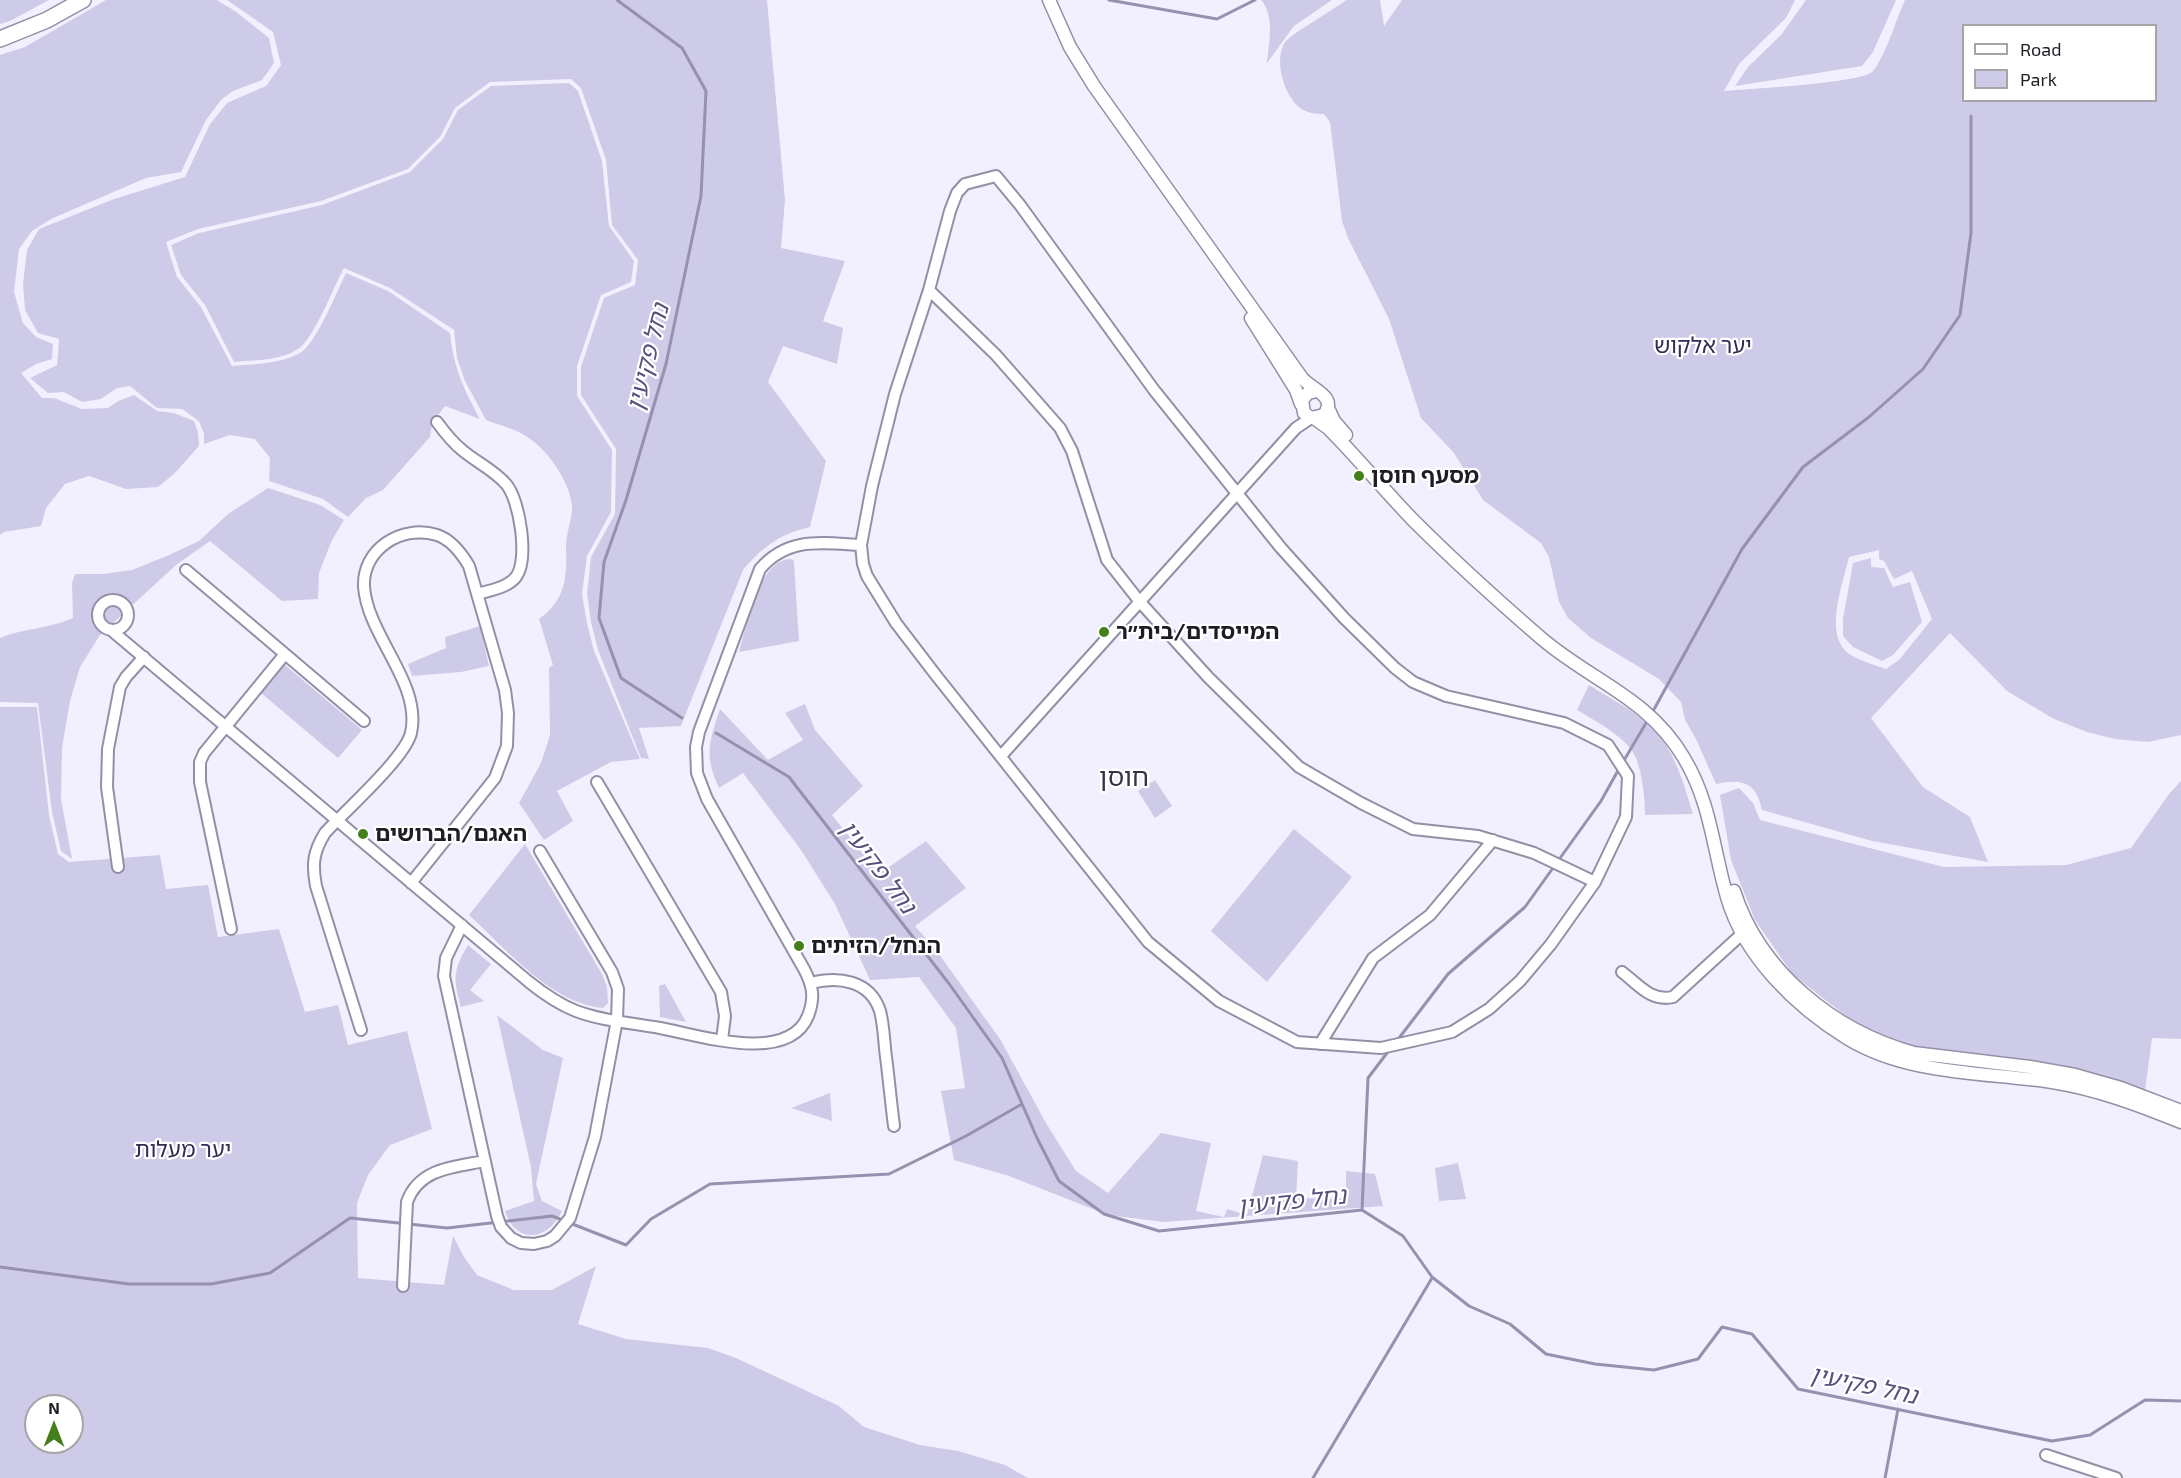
<!DOCTYPE html>
<html>
<head>
<meta charset="utf-8">
<style>
	body { margin:0 }
	#map { position:relative; width:2181px; height:1478px; overflow:hidden; background:#f2f0fe; font-family:"Exo 2",sans-serif }
	canvas { display:block }
	.legend { position:absolute; left:1962px; top:24px; width:195px; height:78px; box-sizing:border-box; background:#fff; border:2px solid #a5a5a8; margin:0; padding:8px 10px; list-style:none; font-size:18px; color:#1e1d25 }
	.legend li { display:flex; align-items:center; gap:12px; height:30px }
	.legend b { width:30px; border:2px solid #a5a5a8 }
	.north { position:absolute; left:24px; top:1394px; width:60px; height:60px; box-sizing:border-box; background:#fff; border:2px solid #a5a5a8; border-radius:50%; rotate:0deg; font-size:16px; font-weight:700; line-height:24px; text-align:center; color:#1e1d25 }
	.north::after { content:''; display:block; margin:auto; width:21px; height:27px; background:#437f1b; clip-path:polygon(50% 0,100% 100%,50% 72%,0 100%) }
</style>
</head>
<body>
<div id="map">
<canvas width="2181" height="1478"></canvas>
<ul class="legend">
<li><b style="height:8px;background:#fff"></b>Road</li>
<li><b style="height:16px;background:#cecbe8"></b>Park</li>
</ul>
<div class="north">N</div>
</div>
<script>
const g = document.querySelector('canvas').getContext('2d');
g.lineJoin = 'round';
function paint(path, color) { g.fillStyle = color; g.fill(path, 'evenodd'); }
function stroke(path, color, width, dash) { g.strokeStyle = color; g.lineWidth = width; g.lineCap = dash ? 'butt' : 'round'; g.setLineDash(dash || []); g.stroke(path); }
function write(font, color, halo, rows, align = 'center') {
  g.font = font + ' "Exo 2","Noto Sans Hebrew",sans-serif'; g.lineWidth = 4.5; g.setLineDash([]); g.textBaseline = 'middle'; g.strokeStyle = halo; g.fillStyle = color; for (const [text, x, y, turn = 0] of rows) {
    g.save(); g.translate(x, y); g.rotate((+turn || 0) * Math.PI / 180); g.textAlign = isNaN(turn) ? turn : align; if (halo) g.strokeText(text, 0, 0); g.fillText(text, 0, 0); g.restore();
  }
}
paint(new Path2D(`
	M 0,0 L 49,0 L 10,21 L 0,24 Z
	M 106,0 L 217,0 L 235,11 L 269,38 L 274,63 L 262,80 L 233,91 L 221,100 L 206,120 L 181,172 L 146,178 L 51,219 L 32,231 L 19,249 L 14,292 L 23,323 L 36,337 L 53,344 L 52,359 L 36,364 L 21,373 L 42,398 L 54,398 L 82,409 L 108,408 L 118,401 L 134,395 L 157,411 L 174,413 L 194,421 L 198,432 L 199,446 L 175,473 L 158,487 L 126,489 L 89,476 L 65,484 L 46,508 L 41,526 L 4,532 L 0,535 L 0,55 L 25,47 Z
	M 227,0 L 767,0 L 785,200 L 781,248 L 845,261 L 823,321 L 843,328 L 837,364 L 783,346 L 768,382 L 826,461 L 810,527 C 779,534 763,547 743,570 L 681,726 L 639,728 L 649,759 L 641,758 L 598,650 L 591,622 L 587,594 L 591,557 L 615,514 L 616,449 L 581,395 L 581,367 L 604,298 L 635,285 L 638,260 L 612,225 L 606,160 L 581,88 L 571,79 L 490,82 L 455,108 L 440,137 L 408,169 L 321,201 L 198,229 L 166,242 L 177,277 L 201,307 L 232,366 C 254,364 279,364 300,353 C 316,344 337,291 346,273 L 388,291 L 450,333 C 454,369 463,387 480,419 L 445,406 L 432,423 L 430,437 L 383,490 L 366,498 L 348,517 L 323,499 L 269,481 L 270,458 L 255,439 L 230,435 L 204,444 L 204,434 L 199,421 L 182,409 L 157,408 L 130,386 L 117,388 L 101,399 L 82,402 L 64,392 L 48,393 L 30,378 L 57,365 L 59,339 L 38,333 L 25,310 L 23,284 L 27,250 L 39,229 L 114,199 L 185,177 L 210,124 L 227,103 L 266,86 L 281,65 L 273,32 Z
	M 1261,0 L 1332,0 L 1294,26 L 1267,63 C 1269,42 1275,16 1261,0 Z
	M 1346,0 L 1380,0 L 1384,26 L 1402,0 L 1795,0 L 1786,18 L 1739,64 L 1724,91 C 1748,89 1860,83 1872,72 C 1884,60 1897,17 1905,0 L 2181,0 L 2181,735 L 2148,742 L 2115,739 L 2087,732 L 2054,719 L 2007,691 L 1950,633 L 1871,718 L 1923,787 L 1970,817 L 1988,862 L 1872,841 L 1762,810 C 1756,781 1741,779 1716,784 L 1696,739 L 1685,720 L 1681,702 L 1659,679 L 1591,638 L 1568,618 L 1559,602 L 1549,557 L 1541,543 L 1483,500 L 1454,453 L 1421,418 L 1389,319 L 1348,238 L 1342,221 L 1330,122 L 1324,114 C 1306,114 1296,109 1287,91 C 1281,77 1276,57 1285,42 C 1292,33 1334,10 1346,0 ZM 1964,26 L 2156,26 L 2156,100 L 1964,100 ZM 1879,550 L 1879,559 L 1884,561 L 1894,579 L 1912,571 L 1932,619 L 1899,660 L 1886,669 C 1875,665 1861,661 1851,655 C 1822,637 1843,584 1849,557 Z
	M 1806,0 L 1896,0 L 1873,52 L 1862,66 L 1735,86 L 1748,67 L 1781,35 Z
	M 569,83 L 578,91 L 602,161 L 609,226 L 634,261 L 631,282 L 601,295 L 577,366 L 577,396 L 612,450 L 611,512 L 587,556 L 582,594 L 587,623 L 594,651 L 640,759 L 611,762 L 557,791 L 573,821 L 544,840 L 519,803 L 541,763 L 550,735 L 549,668 L 553,665 L 539,619 C 566,599 567,578 566,546 C 566,533 573,517 572,505 C 569,480 546,447 524,435 C 513,428 498,425 486,420 L 465,381 L 457,358 L 454,330 L 390,288 L 344,268 C 334,286 314,339 298,349 C 280,361 255,360 234,362 L 205,305 L 181,275 L 171,245 L 199,233 L 322,205 L 410,172 L 443,139 L 458,110 L 491,86 Z
	M 268,488 L 320,505 L 344,520 L 332,540 L 319,573 L 318,599 L 282,601 L 210,541 L 176,565 L 100,635 L 80,667 L 70,701 L 62,748 L 61,799 L 72,859 L 61,851 L 52,812 L 38,703 L 0,702 L 0,638 C 23,628 49,629 73,618 L 72,583 L 75,574 L 103,574 L 132,570 L 169,555 L 199,541 L 228,514 Z
	M 1871,558 L 1871,567 L 1884,568 L 1893,587 L 1910,582 L 1922,622 L 1893,655 L 1882,661 L 1853,647 L 1843,636 L 1843,619 L 1853,563 Z
	M 791,559 L 794,561 L 799,641 L 739,652 C 747,627 758,559 791,559 Z
	M 480,626 L 489,666 L 461,672 L 412,676 L 408,664 L 446,648 L 445,637 Z
	M 285,665 L 362,730 L 338,758 L 261,693 Z
	M 1589,685 C 1611,699 1636,711 1654,730 C 1676,753 1684,785 1693,814 L 1645,815 C 1645,798 1642,769 1634,754 C 1623,735 1595,721 1577,710 Z
	M 805,704 L 815,730 L 863,786 L 832,815 L 879,874 L 926,841 L 966,888 L 915,926 L 936,950 L 1000,1039 L 1046,1123 L 1076,1171 L 1108,1193 L 1161,1133 L 1211,1143 L 1196,1211 L 1224,1217 L 1227,1209 L 1247,1215 L 1263,1155 L 1298,1161 L 1296,1198 L 1346,1199 L 1346,1171 L 1375,1174 L 1383,1206 L 1164,1222 L 1108,1215 L 1009,1176 L 954,1160 L 941,1091 L 965,1088 L 956,1028 L 919,977 L 870,980 L 835,904 L 801,850 L 743,773 L 719,788 C 704,755 709,742 720,709 L 768,760 L 803,740 L 785,713 Z
	M 0,707 L 37,707 L 49,815 L 58,854 L 69,862 L 160,855 L 166,889 L 208,885 L 218,937 L 279,929 L 305,1012 L 338,1005 L 348,1045 L 407,1031 L 432,1129 L 390,1145 L 368,1175 L 357,1203 L 358,1278 L 444,1285 L 453,1236 L 464,1257 L 477,1275 L 514,1290 L 552,1290 L 596,1266 L 578,1324 L 626,1339 L 708,1348 L 736,1358 L 839,1406 L 864,1427 L 920,1445 L 958,1451 L 1005,1465 L 1028,1478 L 0,1478 ZM 36,1406 L 72,1406 L 72,1442 L 36,1442 Z
	M 1155,780 L 1172,806 L 1155,818 L 1138,791 Z
	M 2181,781 L 2181,1039 L 2152,1038 L 2145,1091 L 1904,1046 L 1859,1026 L 1793,975 L 1755,920 L 1731,860 L 1720,795 L 1739,788 L 1753,803 L 1760,820 L 1944,867 L 2066,865 L 2131,848 L 2169,794 Z
	M 1294,829 L 1352,877 L 1267,982 L 1211,931 Z
	M 525,844 L 602,974 L 607,987 L 608,1003 L 603,1008 C 552,1004 505,948 469,915 Z
	M 468,945 L 491,964 L 470,990 L 484,1001 L 461,1007 C 453,978 453,970 468,945 Z
	M 665,984 L 686,1022 L 660,1017 L 659,986 Z
	M 497,1015 L 543,1050 L 563,1058 L 536,1184 L 542,1201 L 562,1211 C 549,1240 516,1246 505,1211 L 534,1201 L 531,1167 Z
	M 830,1093 L 832,1121 L 791,1108 Z
	M 1458,1163 L 1466,1199 L 1439,1201 L 1435,1168 Z`), '#cecbe8');
stroke(new Path2D(`
	M 617,0 L 682,48 L 706,91 L 701,196 L 666,364 L 626,500 L 604,562 L 599,618 L 621,678 L 682,718
	M 1109,0 L 1217,19 L 1255,0
	M 1652,713 L 1742,549 L 1803,467 L 1869,417 L 1923,369 L 1960,315 L 1971,233 L 1971,116
	M 716,733 L 789,777 L 950,985 L 1002,1058 L 1037,1138 L 1059,1181 L 1104,1214 L 1159,1231 L 1362,1210 L 1403,1236 L 1432,1277 L 1469,1306 L 1510,1324 L 1546,1354 L 1595,1364 L 1654,1370 L 1698,1359 L 1722,1327 L 1752,1334 L 1798,1389 L 2052,1441 L 2090,1435 L 2145,1400 L 2181,1401
	M 1623,762 L 1649,718
	M 1396,1042 L 1448,974 L 1525,907 L 1601,801 L 1620,767
	M 1362,1210 L 1368,1078 L 1390,1049
	M 0,1267 L 129,1284 L 211,1284 L 270,1273 L 350,1218 L 447,1228 L 552,1216 L 626,1245 L 651,1219 L 710,1184 L 889,1174 L 966,1136 L 1022,1104
	M 1313,1478 L 1432,1278
	M 1885,1478 L 1898,1409`), '#9591ae', 3);
const minor = new Path2D(`
	M 996,176 L 1020,205 L 1154,390 L 1281,548 L 1344,618 L 1395,668 L 1413,682 L 1446,696 L 1564,723 L 1608,745 L 1628,776 L 1626,817 L 1595,882 L 1551,944 L 1520,981 L 1489,1009 L 1452,1032 L 1381,1048 L 1297,1042 L 1219,1001 L 1148,942 L 935,674 L 896,623 L 867,576 L 863,564 L 861,545 L 872,486 L 895,394 L 929,290 L 950,211 L 957,193 L 965,184 Z
	M 929,290 L 996,355 L 1060,428 L 1072,451 L 1107,560 L 1140,602 L 1208,677 L 1299,767 L 1361,803 L 1413,829 L 1478,836 L 1534,853 L 1595,882
	M 437,422 C 445,433 452,442 462,450 C 476,462 494,470 506,484 C 520,500 529,560 516,577 C 507,588 490,590 478,594
	M 186,570 L 364,721
	M98 615a15 15 0 1 1 30 0a15 15 0 1 1-30 0Z
	M 111,630 L 529,982 C 544,994 558,1004 576,1011 C 602,1021 633,1023 660,1028 C 699,1035 788,1065 808,1016 C 815,998 813,986 804,969 L 707,799 L 697,773 L 696,747 L 699,732 L 760,569 C 788,536 823,543 861,545
	M 1001,756 L 1296,428 L 1311,418
	M 597,782 L 721,992 L 725,1016 L 722,1040
	M 118,867 L 107,787 L 108,749 L 120,687 L 126,677 L 144,657
	M 462,925 L 446,958 L 444,976 L 497,1216 L 501,1227 L 511,1238 L 521,1243 L 534,1244 L 547,1241 L 555,1236 L 570,1218 L 595,1137 L 617,1020 L 618,989 L 612,972 L 540,851
	M 231,929 L 200,782 L 200,762 L 204,753 L 285,654
	M 1622,972 C 1639,985 1651,1002 1673,997 L 1743,933
	M 811,983 C 838,976 870,980 880,1011 C 884,1026 884,1042 886,1057 C 889,1080 891,1103 894,1126
	M 361,1030 L 316,886 C 312,865 313,852 325,833 C 345,811 405,758 411,733 C 422,683 368,637 364,587 C 362,549 402,524 437,535 C 452,540 462,554 469,566 L 505,690 L 508,713 L 507,746 L 495,778 L 411,883
	M 1320,1044 L 1373,958 L 1430,915 L 1493,840
	M 403,1286 L 407,1202 C 419,1168 454,1167 485,1161
	M 2046,1455 L 2116,1478`);
const major = new Path2D(`
	M 1049,0 L 1070,47 L 1094,86 L 1302,378 C 1312,390 1338,396 1324,415 L 1311,418 L 1304,413 L 1302,400 L 1308,393 L 1317,391
	M 1251,318 L 1296,390 L 1301,404
	M 1328,408 L 1334,421 L 1346,435
	M 1314,418 L 1328,428 C 1357,457 1383,489 1412,519 C 1453,560 1497,600 1541,638 C 1591,681 1648,697 1684,758 C 1711,803 1713,849 1727,897 C 1744,956 1796,1007 1847,1038 C 1907,1075 1984,1072 2052,1082 C 2097,1089 2139,1105 2181,1122
	M 1734,891 C 1760,972 1834,1031 1914,1053 L 2030,1067 L 2075,1075 L 2121,1088 L 2181,1111`);
const highway = new Path2D(`
	M 0,39 L 47,20 L 83,0`);
stroke(minor, '#9290a5', 14);
stroke(major, '#9290a5', 15);
stroke(highway, '#9290a5', 18);
stroke(minor, '#fff', 10);
stroke(major, '#fff', 12);
stroke(highway, '#fff', 15);
for (const [x, y, r, color] of [
	[1359,476,6,"#437f1b"],
	[1104,632,6,"#437f1b"],
	[363,834,6,"#437f1b"],
	[799,946,6,"#437f1b"]
]) { const dot = new Path2D(); dot.arc(x, y, r, 0, 2 * Math.PI); g.fillStyle = color; g.fill(dot); stroke(dot, '#fff', 2); }
write('22px', '#342c55', '#fff', [
	["יער אלקוש",1703,346],
	["יער מעלות",183,1150]
]);
write('bold 22px', '#1e1d25', '#fff', [
	["מסעף חוסן",1371,476],
	["המייסדים/בית״ר",1116,632],
	["האגם/הברושים",375,834],
	["הנחל/הזיתים",811,946]
], 'left');
write('italic 24px', '#574f7c', '#fff', [
	["נחל פקיעין",648,357,-76],
	["נחל פקיעין",878,867,53],
	["נחל פקיעין",1292,1201,-6],
	["נחל פקיעין",1864,1385,12]
]);
write('26px', '#353345', '#fff', [
	["חוסן",1124,777]
]);
</script>
</body>
</html>
